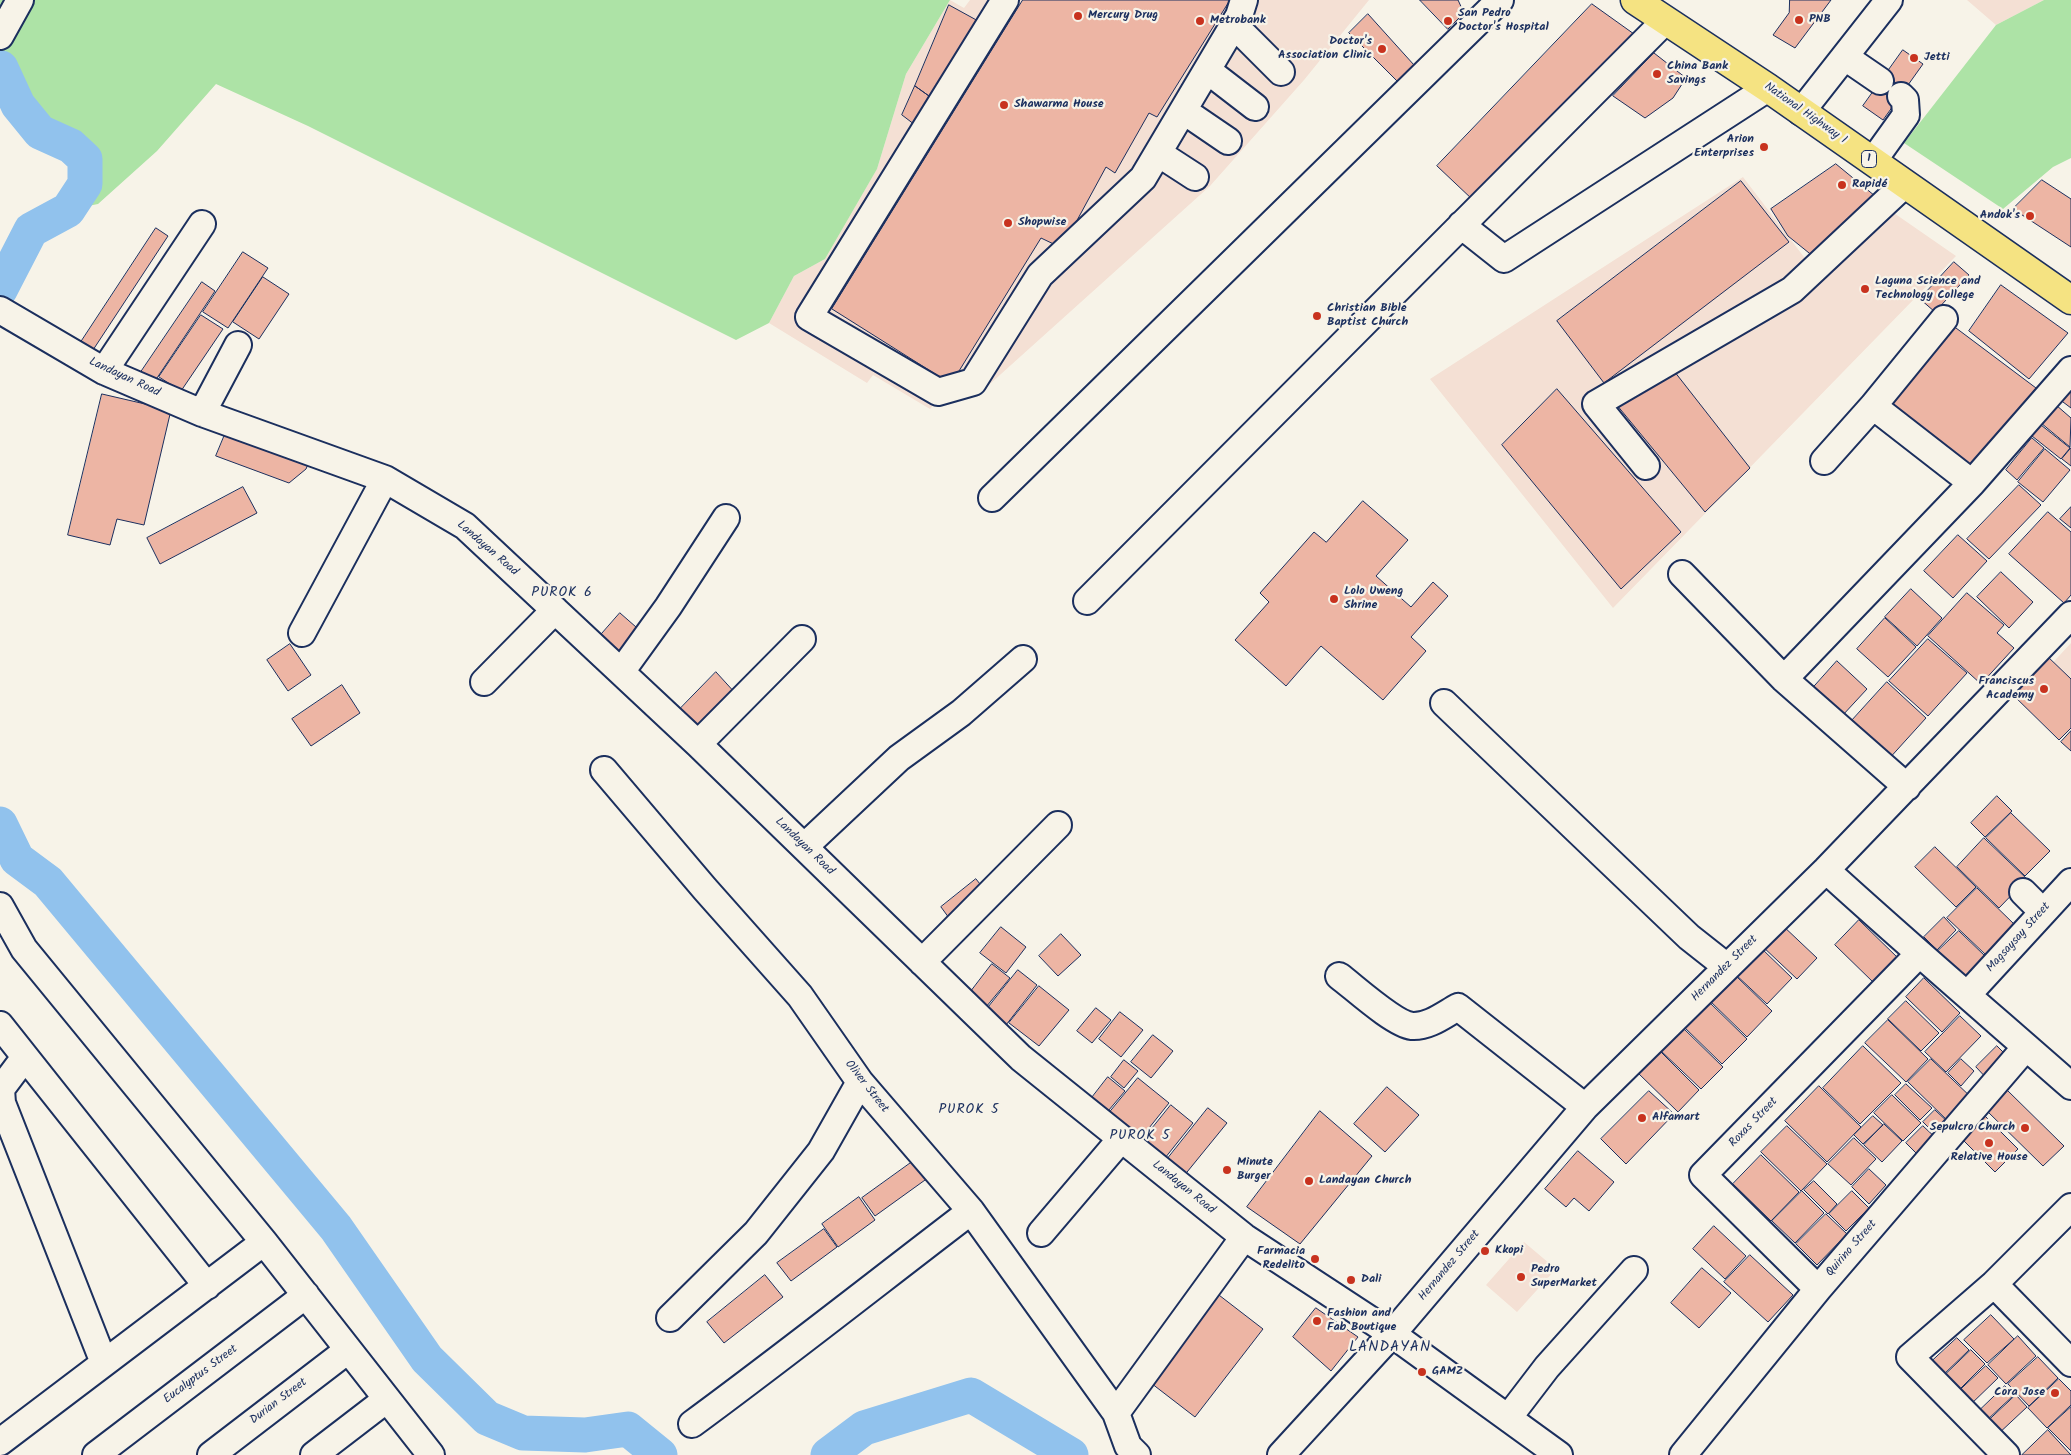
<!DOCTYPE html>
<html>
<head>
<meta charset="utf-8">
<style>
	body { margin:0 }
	canvas { display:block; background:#f7f3e8 }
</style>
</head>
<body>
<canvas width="2071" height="1455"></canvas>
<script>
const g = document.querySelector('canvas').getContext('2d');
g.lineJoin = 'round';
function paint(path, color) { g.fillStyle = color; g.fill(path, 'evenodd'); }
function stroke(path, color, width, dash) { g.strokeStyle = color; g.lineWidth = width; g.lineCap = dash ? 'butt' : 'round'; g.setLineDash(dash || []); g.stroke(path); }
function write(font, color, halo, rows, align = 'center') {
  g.font = font + ' Kalam,sans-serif'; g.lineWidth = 4.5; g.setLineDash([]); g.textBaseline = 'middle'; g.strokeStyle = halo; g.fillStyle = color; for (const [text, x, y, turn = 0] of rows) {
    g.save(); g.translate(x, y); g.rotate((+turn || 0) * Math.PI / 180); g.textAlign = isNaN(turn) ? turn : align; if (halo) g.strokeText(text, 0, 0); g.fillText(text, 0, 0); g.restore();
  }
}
paint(new Path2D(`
	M 950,0 L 964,8 L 970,0 L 1369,0 L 1304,80 L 1210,186 L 981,392 L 950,400 L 936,402 L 930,409 L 873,375 L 867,383 L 769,323 L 794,276 L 825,259 L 877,169 L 906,74 Z
	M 1967,0 L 2044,0 L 1996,25 Z
	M 1743,177 L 1807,261 L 1891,211 L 1956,256 L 1613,608 L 1430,379 Z
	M 2071,643 L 2071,694 L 2046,670 Z
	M 1524,1242 L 1556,1269 L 1517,1312 L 1486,1285 Z`), '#f4e0d4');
paint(new Path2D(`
	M 0,0 L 950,0 L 906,74 L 877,169 L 825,259 L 794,276 L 769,323 L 736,340 L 308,126 L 216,84 L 157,151 L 98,204 L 68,210 L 85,184 L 85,159 L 71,146 L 40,132 L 18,105 L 1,68 Z
	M 2044,0 L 2071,0 L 2071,158 L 2053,167 L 2003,209 L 1904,143 L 1996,25 Z`), '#ade3a6');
stroke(new Path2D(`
	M 0,290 L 31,230 L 68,210 L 85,184 L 85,159 L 71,146 L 40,132 L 18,105 L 1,68
	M 0,824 L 17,859 L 48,882 L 336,1228 L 427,1359 L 487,1418 L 523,1433 L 585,1435 L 628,1429 L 660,1455
	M 828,1455 L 864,1428 L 971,1395 L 1071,1455`), '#91c2ed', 35);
const building = new Path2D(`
	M 1023,0 L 1230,0 L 1157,117 L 1149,113 L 1115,173 L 1106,167 L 1062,248 L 1041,238 L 951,384 L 832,309 Z
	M 1420,0 L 1458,0 L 1464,13 L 1448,29 Z
	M 1790,0 L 1831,0 L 1795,48 L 1773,35 L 1789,13 Z
	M 1592,4 L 1634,34 L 1473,200 L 1437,166 Z
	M 949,5 L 980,22 L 936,101 L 915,86 Z
	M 1368,14 L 1414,65 L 1398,82 L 1349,33 Z
	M 1903,50 L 1923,64 L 1883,120 L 1863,106 Z
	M 1654,53 L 1686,78 L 1673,98 L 1645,118 L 1613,96 Z
	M 915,86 L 936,101 L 919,128 L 902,115 Z
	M 1836,164 L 1875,196 L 1814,257 L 1788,236 L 1771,209 Z
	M 2042,180 L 2071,199 L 2071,247 L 2013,209 Z
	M 1741,181 L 1789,242 L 1604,383 L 1557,321 Z
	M 156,228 L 168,236 L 93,350 L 81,342 Z
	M 243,252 L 268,268 L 228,328 L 203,312 Z
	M 1954,262 L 1969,275 L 1935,312 L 1920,299 Z
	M 263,277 L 289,294 L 259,339 L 233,322 Z
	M 202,282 L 215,291 L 155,381 L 141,372 Z
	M 2001,285 L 2068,333 L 2029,379 L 1969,331 Z
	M 201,315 L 223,329 L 181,391 L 159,377 Z
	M 1948,322 L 2036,388 L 1970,473 L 1883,407 Z
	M 1667,362 L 1750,468 L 1705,512 L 1616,404 Z
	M 2071,384 L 2071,408 L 2059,399 Z
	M 1557,389 L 1681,532 L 1621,589 L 1502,445 Z
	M 102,394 L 171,410 L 144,525 L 117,519 L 110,545 L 68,535 Z
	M 2056,405 L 2071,418 L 2070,447 L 2041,423 Z
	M 2041,425 L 2070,448 L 2061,459 L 2032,436 Z
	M 226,432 L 309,462 L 306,469 L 289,483 L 216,456 Z
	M 2032,438 L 2044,448 L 2017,480 L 2006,470 Z
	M 2071,448 L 2071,466 L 2062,459 Z
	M 2045,449 L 2070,470 L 2043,502 L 2018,482 Z
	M 2019,485 L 2041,505 L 1989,559 L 1967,539 Z
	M 243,487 L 257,513 L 160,564 L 147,538 Z
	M 1363,501 L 1408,540 L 1376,576 L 1411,607 L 1433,582 L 1448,596 L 1411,637 L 1426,651 L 1383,700 L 1321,646 L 1286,686 L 1235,640 L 1269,602 L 1260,593 L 1314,532 L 1326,542 Z
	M 2071,507 L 2071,528 L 2060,519 Z
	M 2048,512 L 2071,532 L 2071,595 L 2064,603 L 2009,554 Z
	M 1958,535 L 1987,561 L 1953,598 L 1924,571 Z
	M 2001,572 L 2033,602 L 2009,628 L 1977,597 Z
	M 1911,589 L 1942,618 L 1917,646 L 1885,617 Z
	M 1967,593 L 2004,625 L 1997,633 L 2014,648 L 1981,684 L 1928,636 Z
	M 620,613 L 644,634 L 622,658 L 599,637 Z
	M 1885,618 L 1916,647 L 1888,677 L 1857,649 Z
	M 1928,639 L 1967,673 L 1928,716 L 1889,681 Z
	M 290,644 L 311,675 L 288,691 L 267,660 Z
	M 2046,655 L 2071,679 L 2071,728 L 2059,740 L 2010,692 Z
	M 1837,661 L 1867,689 L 1842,716 L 1812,689 Z
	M 716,672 L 737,695 L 700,730 L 680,709 Z
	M 1887,682 L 1926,718 L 1887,761 L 1847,726 Z
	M 342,685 L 360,713 L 311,746 L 292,719 Z
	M 2071,731 L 2071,751 L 2061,742 Z
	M 1997,796 L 2012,811 L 1985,837 L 1971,823 Z
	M 2011,813 L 2050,851 L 2025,876 L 1986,838 Z
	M 1984,838 L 2027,879 L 1999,908 L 1957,867 Z
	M 1935,847 L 1976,887 L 1956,907 L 1915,867 Z
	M 976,879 L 984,889 L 949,918 L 941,907 Z
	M 1977,888 L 2015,925 L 1986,955 L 1947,918 Z
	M 1944,917 L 1956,930 L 1937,950 L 1924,937 Z
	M 1859,920 L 1899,959 L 1875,984 L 1835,945 Z
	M 1781,924 L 1817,958 L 1797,979 L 1761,945 Z
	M 1001,927 L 1026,947 L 1006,973 L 980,953 Z
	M 1959,931 L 1985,956 L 1965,976 L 1938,951 Z
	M 1061,934 L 1081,955 L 1058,976 L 1039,956 Z
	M 1760,947 L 1792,978 L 1767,1004 L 1734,973 Z
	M 992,964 L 1010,978 L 986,1007 L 969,994 Z
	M 1018,970 L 1037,985 L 1006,1025 L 987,1009 Z
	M 1734,974 L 1772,1011 L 1747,1037 L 1708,999 Z
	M 1924,978 L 1960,1013 L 1942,1032 L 1906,997 Z
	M 1039,986 L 1069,1010 L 1039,1046 L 1009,1023 Z
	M 1708,1001 L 1747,1039 L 1722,1064 L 1683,1026 Z
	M 1906,1001 L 1939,1033 L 1921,1051 L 1888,1019 Z
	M 1096,1008 L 1111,1020 L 1092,1043 L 1077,1031 Z
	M 1120,1012 L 1143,1030 L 1121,1057 L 1099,1039 Z
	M 1960,1016 L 1981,1036 L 1946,1072 L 1925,1052 Z
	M 1888,1020 L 1928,1059 L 1906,1082 L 1865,1043 Z
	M 1682,1027 L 1723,1067 L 1701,1089 L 1660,1050 Z
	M 1153,1035 L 1173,1051 L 1151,1078 L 1131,1062 Z
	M 1863,1046 L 1901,1083 L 1860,1124 L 1823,1088 Z
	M 1997,1046 L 2011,1060 L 1990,1082 L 1976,1067 Z
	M 1660,1051 L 1699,1090 L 1678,1112 L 1638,1073 Z
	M 1931,1059 L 1974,1100 L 1951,1124 L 1908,1082 Z
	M 1961,1059 L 1974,1071 L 1961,1086 L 1948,1073 Z
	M 1124,1060 L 1138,1071 L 1124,1088 L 1111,1077 Z
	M 1108,1077 L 1125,1091 L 1103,1117 L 1087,1104 Z
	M 1138,1078 L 1169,1103 L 1137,1143 L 1105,1118 Z
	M 1906,1084 L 1932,1108 L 1920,1120 L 1895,1095 Z
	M 1819,1086 L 1861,1127 L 1827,1162 L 1785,1121 Z
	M 1387,1087 L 1419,1115 L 1385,1152 L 1354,1124 Z
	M 2007,1090 L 2064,1146 L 2043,1166 L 1987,1111 Z
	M 1649,1091 L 1674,1114 L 1626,1164 L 1601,1139 Z
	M 1892,1095 L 1921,1123 L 1903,1141 L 1874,1113 Z
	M 1171,1105 L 1193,1123 L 1161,1163 L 1138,1146 Z
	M 1208,1108 L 1227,1123 L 1183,1177 L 1165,1162 Z
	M 1935,1110 L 1950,1124 L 1938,1137 L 1923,1122 Z
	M 1320,1111 L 1372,1156 L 1300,1244 L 1247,1207 Z
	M 1983,1114 L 2018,1149 L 1995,1172 L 1960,1137 Z
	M 1873,1116 L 1883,1125 L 1863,1144 L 1854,1135 Z
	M 1884,1124 L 1902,1141 L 1882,1162 L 1864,1145 Z
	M 1787,1126 L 1827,1164 L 1801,1191 L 1761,1152 Z
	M 1923,1126 L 1937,1139 L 1920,1157 L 1906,1143 Z
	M 1854,1138 L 1876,1159 L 1851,1185 L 1828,1164 Z
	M 1578,1151 L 1614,1182 L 1589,1211 L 1574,1198 L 1566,1207 L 1545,1189 Z
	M 1761,1155 L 1799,1192 L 1771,1221 L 1733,1184 Z
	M 919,1157 L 932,1175 L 875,1216 L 862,1198 Z
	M 1869,1169 L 1886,1185 L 1869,1204 L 1852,1187 Z
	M 1814,1181 L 1837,1204 L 1828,1214 L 1804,1190 Z
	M 1802,1191 L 1824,1213 L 1795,1243 L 1772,1221 Z
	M 1852,1191 L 1869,1208 L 1846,1231 L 1829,1214 Z
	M 859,1197 L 875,1220 L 838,1247 L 822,1224 Z
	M 1826,1214 L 1847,1234 L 1817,1265 L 1796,1244 Z
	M 1714,1226 L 1746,1256 L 1725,1279 L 1693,1249 Z
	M 824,1229 L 837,1247 L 791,1281 L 777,1263 Z
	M 1750,1255 L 1793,1295 L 1768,1322 L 1724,1282 Z
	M 1702,1268 L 1731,1293 L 1699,1328 L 1671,1303 Z
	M 765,1275 L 783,1297 L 724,1343 L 707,1322 Z
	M 1215,1292 L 1263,1329 L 1195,1417 L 1147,1380 Z
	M 1316,1308 L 1358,1337 L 1331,1371 L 1293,1337 Z
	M 1991,1315 L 2014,1339 L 1987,1363 L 1964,1340 Z
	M 2018,1336 L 2036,1356 L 2006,1384 L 1988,1365 Z
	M 1957,1338 L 1969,1350 L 1941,1377 L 1929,1364 Z
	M 1971,1350 L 1985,1364 L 1957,1392 L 1943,1377 Z
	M 2038,1357 L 2058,1378 L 2029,1406 L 2008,1384 Z
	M 1986,1366 L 1998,1378 L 1968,1407 L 1956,1394 Z
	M 2059,1379 L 2071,1391 L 2071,1405 L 2047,1428 L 2028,1408 Z
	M 2005,1386 L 2014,1395 L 1987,1420 L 1979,1411 Z
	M 2016,1395 L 2027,1407 L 1996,1436 L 1985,1424 Z
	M 2071,1407 L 2071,1451 L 2048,1428 Z
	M 2048,1430 L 2071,1455 L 2022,1455 Z`);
paint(building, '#edb5a4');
stroke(building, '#1b2f5e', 1);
const minor = new Path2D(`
	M 1005,0 L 809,317 L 938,392 L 973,382 L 1040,275 L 1143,178 L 1239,16 L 1244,0
	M 1234,25 L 1281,72
	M 0,36 L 20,0
	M 1845,57 L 1880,81
	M 1207,70 L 1255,107
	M 1184,111 L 1228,141
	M 1801,112 L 1889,0
	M 1158,153 L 1195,177
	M 1873,161 L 1906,115 L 1905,100 L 1901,96
	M 1461,225 L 1504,259 L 1768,88
	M 0,310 L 104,371 L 202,413 L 385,479 L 465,526 L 698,744 L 1021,1058 L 1244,1237 L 1392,1334 L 1559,1455
	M 104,371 L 202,224
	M 1873,406 L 1972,483
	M 202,413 L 238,345
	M 1824,461 L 1873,406 L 1944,319
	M 1646,466 L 1596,404 L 1792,290 L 1905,184
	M 992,498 L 1500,0
	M 1682,574 L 1784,679 L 1907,787
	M 1087,601 L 1665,21
	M 302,633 L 385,479
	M 621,672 L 668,607 L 726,518
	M 1784,679 L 1972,483 L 2071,370
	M 484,682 L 555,610
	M 1444,703 L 1689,937 L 1727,967
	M 698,744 L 802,639
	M 604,770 L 705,889 L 800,996 L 860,1082 L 971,1211 L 1116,1413 L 1128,1446 L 1137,1455
	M 804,847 L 899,758 L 961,713 L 1023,659
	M 1826,870 C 1906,943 1989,1014 2071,1086
	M 2023,892 L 2043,912
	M 0,906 L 24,949 L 264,1242 L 431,1455
	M 922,962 L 1058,825
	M 1339,976 C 1355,988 1394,1024 1412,1026 C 1429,1027 1445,1014 1458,1007 L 1585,1107
	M 1968,994 L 2071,882
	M 0,1025 L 207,1286
	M 25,1057 L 1,1089 L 2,1103 L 104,1363
	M 1041,1233 L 1121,1139
	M 1994,1284 L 2071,1363
	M 1818,1289 L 1703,1175 L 1919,954
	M 670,1318 L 756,1233 L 821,1151 L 860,1082
	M 1116,1413 L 1244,1237
	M 1508,1418 L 1547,1367 L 1634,1270
	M 692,1424 C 786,1355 878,1282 971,1211
	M 0,1442 L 264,1242
	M 96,1455 L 306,1295
	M 211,1455 L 348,1350
	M 314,1455 L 387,1399
	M 1281,1455 L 1392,1334 L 1585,1107 L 1826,870 L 2071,615
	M 1683,1455 L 1818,1289 L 2026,1047
	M 2006,1455 L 1910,1357 L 1994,1284 L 2071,1207`);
const highway = new Path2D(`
	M 1635,0 L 1768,88 L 2071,300`);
stroke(minor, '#1b2f5e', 30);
stroke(highway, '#1b2f5e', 31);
stroke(minor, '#f7f3e8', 26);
stroke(highway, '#f5e382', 28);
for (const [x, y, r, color] of [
	[1078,16,5,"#c8321e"],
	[1799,20,5,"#c8321e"],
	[1200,21,5,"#c8321e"],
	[1448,21,5,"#c8321e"],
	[1382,49,5,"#c8321e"],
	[1914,58,5,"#c8321e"],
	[1657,74,5,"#c8321e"],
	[1004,105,5,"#c8321e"],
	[1764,147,5,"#c8321e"],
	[1842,185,5,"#c8321e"],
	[2030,216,5,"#c8321e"],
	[1008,223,5,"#c8321e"],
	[1865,289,5,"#c8321e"],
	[1317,316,5,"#c8321e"],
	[1334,599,5,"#c8321e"],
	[2044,689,5,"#c8321e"],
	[1642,1118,5,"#c8321e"],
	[2025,1128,5,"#c8321e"],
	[1989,1143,5,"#c8321e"],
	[1227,1170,5,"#c8321e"],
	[1309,1181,5,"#c8321e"],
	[1485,1251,5,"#c8321e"],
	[1315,1259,5,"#c8321e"],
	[1521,1277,5,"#c8321e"],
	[1351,1280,5,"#c8321e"],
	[1317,1321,5,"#c8321e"],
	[1422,1372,5,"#c8321e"],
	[2055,1393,5,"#c8321e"]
]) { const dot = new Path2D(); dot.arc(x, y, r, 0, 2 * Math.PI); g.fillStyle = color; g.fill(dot); stroke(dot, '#f7f3e8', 2); }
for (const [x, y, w] of [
	[1869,159,15]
]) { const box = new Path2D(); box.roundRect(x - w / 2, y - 8.5, w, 17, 4); g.fillStyle = '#f7f3e8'; g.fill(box); stroke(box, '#1b2f5e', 1); }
write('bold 11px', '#1b2f5e', null, [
	["1",1869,159]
]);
write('bold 12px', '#1b2f5e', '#f7f3e8', [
	["San Pedro",1458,14],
	["Doctor's Hospital",1458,28],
	["Mercury Drug",1088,16],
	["PNB",1809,20],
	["Metrobank",1210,21],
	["Doctor's",1372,42,"right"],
	["Association Clinic",1372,56,"right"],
	["Jetti",1924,58],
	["China Bank",1667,67],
	["Savings",1667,81],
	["Shawarma House",1014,105],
	["Arion",1754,140,"right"],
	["Enterprises",1754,154,"right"],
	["Rapidé",1852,185],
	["Andok's",2020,216,"right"],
	["Shopwise",1018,223],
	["Laguna Science and",1875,282],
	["Technology College",1875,296],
	["Christian Bible",1327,309],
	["Baptist Church",1327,323],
	["Lolo Uweng",1344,592],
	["Shrine",1344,606],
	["Franciscus",2034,682,"right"],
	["Academy",2034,696,"right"],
	["Alfamart",1652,1118],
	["Sepulcro Church",2015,1128,"right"],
	["Relative House",1989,1158,"center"],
	["Minute",1237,1163],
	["Burger",1237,1177],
	["Landayan Church",1319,1181],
	["Kkopi",1495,1251],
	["Farmacia",1305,1252,"right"],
	["Redelito",1305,1266,"right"],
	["Pedro",1531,1270],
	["SuperMarket",1531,1284],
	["Dali",1361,1280],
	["Fashion and",1327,1314],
	["Fab Boutique",1327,1328],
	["GAMZ",1432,1372],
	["Cora Jose",2045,1393,"right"]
], 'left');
write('12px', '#1b2f5e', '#f7f3e8', [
	["National Highway 1",1805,114,35],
	["Landayan Road",124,378,25],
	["Landayan Road",487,549,41],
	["Landayan Road",804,847,44],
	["Magsaysay Street",2019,938,-48],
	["Hernandez Street",1725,969,-45],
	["Oliver Street",866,1087,52],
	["Roxas Street",1754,1123,-46],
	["Landayan Road",1183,1188,39],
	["Quirino Street",1852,1249,-49],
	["Hernandez Street",1450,1266,-50],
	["Eucalyptus Street",201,1375,-37],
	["Durian Street",279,1402,-37]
]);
g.letterSpacing = '1px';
write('14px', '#1b2f5e', '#f7f3e8', [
	["PUROK 6",562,594],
	["PUROK 5",969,1111],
	["PUROK 5",1140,1137]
]);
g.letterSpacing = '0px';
g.letterSpacing = '1px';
write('15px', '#1b2f5e', '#f7f3e8', [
	["LANDAYAN",1390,1348]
]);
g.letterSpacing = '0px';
</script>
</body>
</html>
